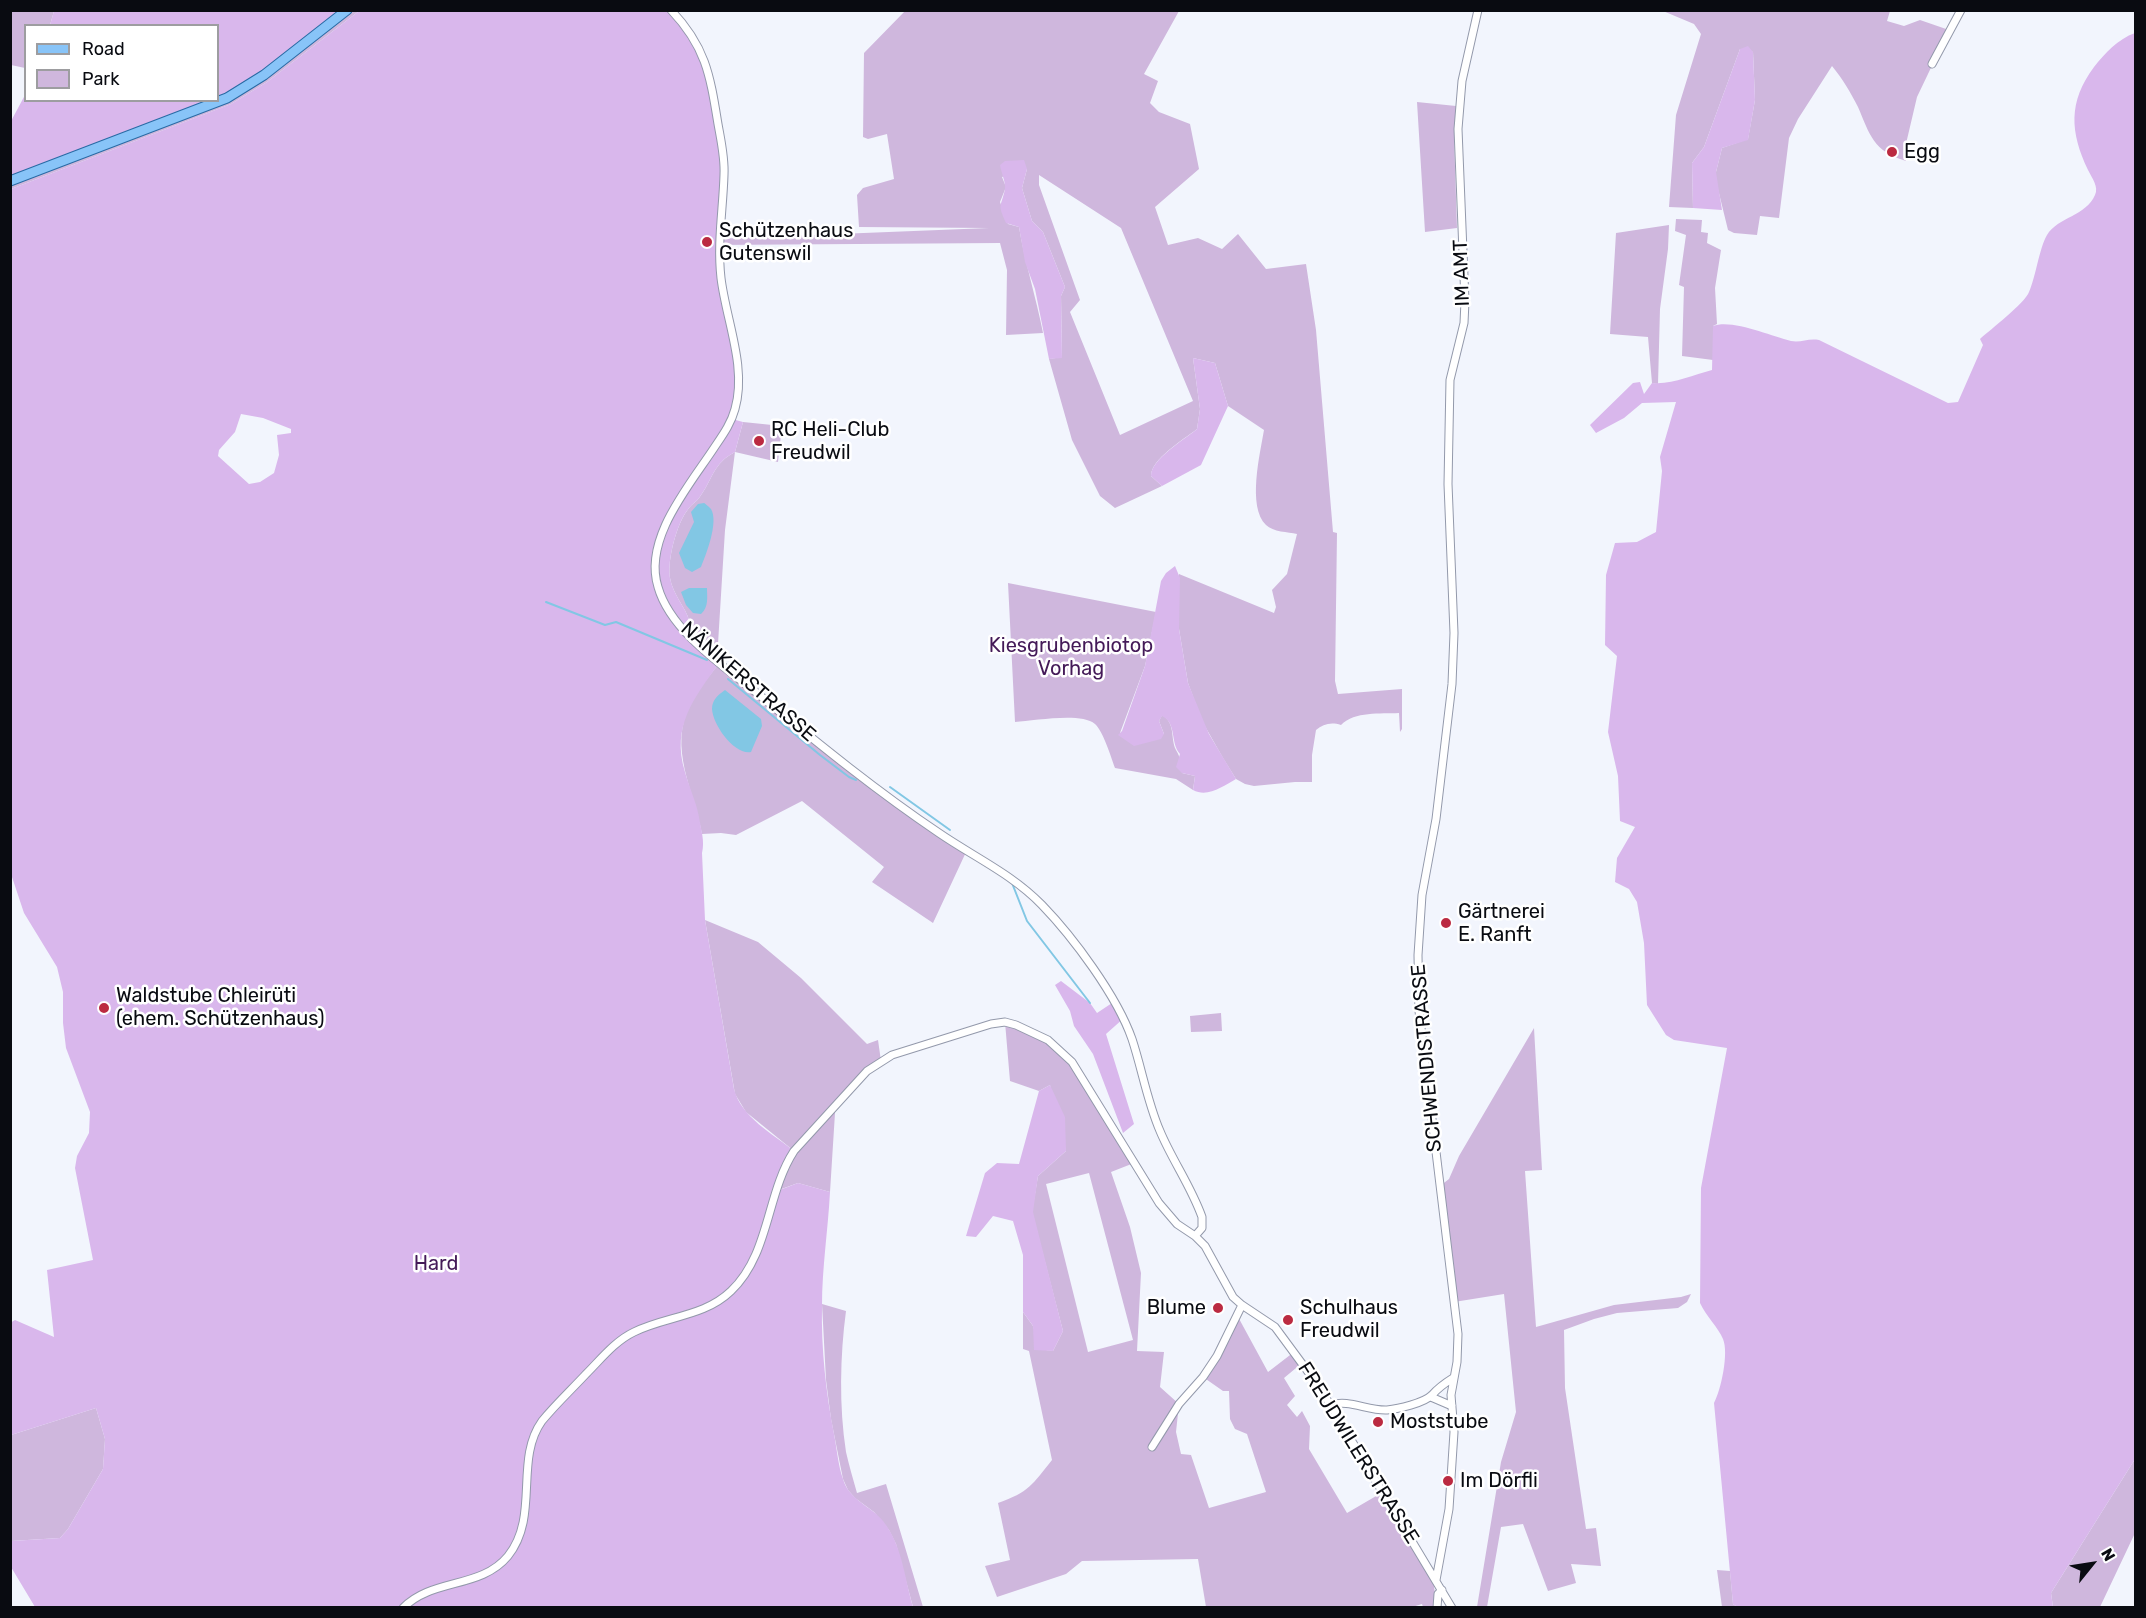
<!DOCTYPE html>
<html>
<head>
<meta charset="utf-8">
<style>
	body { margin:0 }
	#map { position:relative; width:2146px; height:1618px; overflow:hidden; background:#f2f5fd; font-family:Rubik,sans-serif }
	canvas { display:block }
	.frame { position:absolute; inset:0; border:12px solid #090b11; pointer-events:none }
	.legend { position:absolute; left:24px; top:24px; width:195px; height:78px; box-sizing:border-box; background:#fff; border:2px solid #9d9da0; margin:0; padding:8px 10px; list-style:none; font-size:18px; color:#090b11 }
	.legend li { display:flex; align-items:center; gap:12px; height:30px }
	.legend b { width:30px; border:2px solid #9d9da0 }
	.north { position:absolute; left:2062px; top:1534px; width:60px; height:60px; -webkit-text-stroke:4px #fff; paint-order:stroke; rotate:60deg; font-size:16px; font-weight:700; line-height:24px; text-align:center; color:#090b11 }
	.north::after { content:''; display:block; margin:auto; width:21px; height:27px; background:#090b11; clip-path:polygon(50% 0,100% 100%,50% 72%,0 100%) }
</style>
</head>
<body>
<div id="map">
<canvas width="2146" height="1618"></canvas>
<div class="frame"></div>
<ul class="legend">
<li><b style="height:8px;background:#88c4f8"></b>Road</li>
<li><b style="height:16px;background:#cfb7dd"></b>Park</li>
</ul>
<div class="north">N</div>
</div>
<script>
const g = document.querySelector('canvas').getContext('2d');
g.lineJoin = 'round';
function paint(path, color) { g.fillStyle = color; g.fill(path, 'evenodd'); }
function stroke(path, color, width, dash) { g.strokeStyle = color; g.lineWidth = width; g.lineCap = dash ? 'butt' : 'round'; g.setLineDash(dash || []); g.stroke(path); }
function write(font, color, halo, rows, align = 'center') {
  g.font = font + ' Rubik,sans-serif'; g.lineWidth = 5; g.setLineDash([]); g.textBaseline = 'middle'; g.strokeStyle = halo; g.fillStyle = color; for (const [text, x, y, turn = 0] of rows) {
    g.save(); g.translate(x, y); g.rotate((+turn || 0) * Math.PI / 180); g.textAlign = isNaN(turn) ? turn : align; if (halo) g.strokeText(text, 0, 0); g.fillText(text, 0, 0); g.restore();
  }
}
paint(new Path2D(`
	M 11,10 L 54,11 L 50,25 L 26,26 L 25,68 L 11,65 Z
	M 347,11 L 359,11 L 267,82 L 231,104 L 11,189 L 11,181 L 213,104 Z
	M 905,11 L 1179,11 L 1144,74 L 1158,81 L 1150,103 L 1159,112 L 1190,124 L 1199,169 L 1155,207 L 1168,245 L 1198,238 L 1222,249 L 1238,234 L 1266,269 L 1306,264 L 1316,330 L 1333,532 L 1337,533 L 1335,681 L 1338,694 L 1402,689 L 1402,729 L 1400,732 L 1399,713 C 1380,714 1355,711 1341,725 C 1331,722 1323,724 1316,730 L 1312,755 L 1312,782 L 1295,782 L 1254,786 L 1245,784 L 1236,779 L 1223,758 L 1202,721 L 1188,683 L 1179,629 L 1179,574 L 1274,613 L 1276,607 L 1272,590 L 1287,574 L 1297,534 C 1288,532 1273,532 1266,525 C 1247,507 1260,454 1264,430 L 1228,406 L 1215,363 L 1193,358 L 1200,409 L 1197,429 C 1183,440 1151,459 1151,476 L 1162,486 L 1115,508 L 1100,496 L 1072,440 L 1049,359 L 1062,357 L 1061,296 L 1065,287 L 1043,232 L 1032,221 L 1022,188 L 1027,169 L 1002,177 L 1006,187 L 1000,202 L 1008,224 L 1019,227 C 1025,263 1036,297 1043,333 L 1006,335 L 1007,270 L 1000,243 L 713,245 L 713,239 L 989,228 L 859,227 L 857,195 L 863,188 L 894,179 L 887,134 L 868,139 L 863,137 L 864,53 ZM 1039,175 L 1121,228 L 1193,401 L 1120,435 L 1070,312 L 1080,300 L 1039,185 Z
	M 1663,11 L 1890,11 L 1887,21 L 1904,26 L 1920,20 L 1949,30 L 1917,97 L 1905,148 L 1906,161 C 1873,151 1870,135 1858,107 C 1851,93 1842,78 1832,66 L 1798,119 L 1789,138 L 1779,218 L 1760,216 L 1757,235 L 1734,233 L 1728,230 L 1716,181 L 1716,172 L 1722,148 L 1748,139 L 1755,100 L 1753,52 L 1740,49 L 1704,147 L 1692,163 L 1693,208 L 1669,207 L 1676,115 L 1701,34 L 1694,24 Z
	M 1417,102 L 1456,106 L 1454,136 L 1457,228 L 1425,232 Z
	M 1676,219 L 1702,220 L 1701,232 L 1708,233 L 1707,243 L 1721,250 L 1715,288 L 1717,324 L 1713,326 L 1713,360 L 1682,356 L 1684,287 L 1679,285 L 1686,235 L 1675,231 Z
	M 1669,225 L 1668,249 L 1660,309 L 1658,384 L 1652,383 L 1648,337 L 1610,334 L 1616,233 Z
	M 743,422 L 782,426 L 778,462 L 735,452 L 725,530 L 717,660 L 688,634 C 688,630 690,624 689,620 C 686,608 673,595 670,578 C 667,560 677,522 689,508 C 692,504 696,502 699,498 C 712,481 713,463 735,452 Z
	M 1008,583 L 1156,612 L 1145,666 L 1120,733 L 1164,734 L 1159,721 L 1162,715 C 1176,723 1170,738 1176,750 C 1181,759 1181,762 1182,773 L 1195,776 L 1193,790 L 1176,779 L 1115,768 C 1111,757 1103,731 1095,724 C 1081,712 1034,721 1015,722 Z
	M 720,662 L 849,767 L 967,850 L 933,923 L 872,882 L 884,867 L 802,801 L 736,835 L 721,833 L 702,834 C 694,790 668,749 690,704 C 697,689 710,676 720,662 Z
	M 705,920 L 758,942 L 801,978 L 867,1044 L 878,1040 L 881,1061 L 834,1107 L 835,1113 L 830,1192 L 798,1183 L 776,1191 L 794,1151 L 746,1112 L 735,1094 Z
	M 1221,1013 L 1222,1031 L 1191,1032 L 1190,1016 Z
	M 1005,1022 L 1060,1049 L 1134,1163 L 1111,1172 L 1130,1227 L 1141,1273 L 1137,1351 L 1164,1352 L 1160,1387 L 1179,1404 L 1176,1432 L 1181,1454 L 1191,1455 L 1209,1508 L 1266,1492 L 1247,1434 L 1235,1429 L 1230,1419 L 1229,1391 L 1223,1391 L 1203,1377 L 1237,1315 L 1268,1372 L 1294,1352 L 1302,1363 L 1284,1378 L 1295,1396 L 1287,1405 L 1297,1417 L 1302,1411 L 1310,1426 L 1309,1449 L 1347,1513 L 1383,1492 L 1433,1580 L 1437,1607 L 1423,1607 L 1422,1604 L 1409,1608 L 1206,1607 L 1198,1559 L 1082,1561 L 1066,1574 L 997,1597 L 985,1566 L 1010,1560 L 998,1503 C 1029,1492 1032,1485 1052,1460 L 1029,1351 L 1023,1349 L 1023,1312 L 1033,1326 L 1039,1349 L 1053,1351 L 1063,1331 L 1032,1212 L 1038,1176 L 1066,1151 L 1050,1085 L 1039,1091 L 1010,1081 ZM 1089,1173 L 1133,1340 L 1088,1352 L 1046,1184 Z
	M 1534,1028 L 1542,1170 L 1525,1171 L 1536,1327 L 1614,1305 L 1681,1297 L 1691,1294 L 1687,1302 L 1678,1308 L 1617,1313 L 1594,1319 L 1564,1330 L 1565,1388 L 1586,1529 L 1596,1528 L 1601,1566 L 1571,1564 L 1576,1583 L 1548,1591 L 1523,1524 L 1501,1527 L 1487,1607 L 1477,1607 L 1501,1462 L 1516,1412 L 1504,1294 L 1454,1302 L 1440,1186 L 1449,1179 L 1459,1156 Z
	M 822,1304 L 846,1311 C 840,1356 839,1406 846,1452 C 849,1465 853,1479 857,1493 L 886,1484 L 923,1607 L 913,1607 L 896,1544 L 889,1530 L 874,1512 L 855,1498 L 848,1490 L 843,1479 L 831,1419 L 826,1380 Z
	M 96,1408 L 105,1439 L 103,1469 L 68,1529 L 60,1538 L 11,1541 L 11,1435 Z
	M 2135,1459 L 2135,1533 L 2100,1607 L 2053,1607 L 2051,1593 Z
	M 1717,1570 L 1730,1571 L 1733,1604 L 1737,1607 L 1722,1607 Z`), '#cfb7dd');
paint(new Path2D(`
	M 54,11 L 347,11 L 264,75 L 227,98 L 11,181 L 10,123 L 25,95 L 26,100 L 218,100 L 218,26 L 50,25 Z
	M 359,11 L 671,11 L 701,52 L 722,145 L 719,244 L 738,380 L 732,419 L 743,422 L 735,452 C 713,463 712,481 699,498 C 696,502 692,504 689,508 C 677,522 667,560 670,578 C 673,595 686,608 689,620 C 690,624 689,630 688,634 L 720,662 C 694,698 671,726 685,772 C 689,787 696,801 699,817 C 701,830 705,841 702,853 L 705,920 L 734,1089 C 741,1117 773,1134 794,1151 L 777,1191 L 798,1183 L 830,1192 C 828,1230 822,1268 822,1306 C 821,1348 826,1393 834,1434 C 837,1449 838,1465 843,1479 C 849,1500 871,1506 883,1521 C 902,1544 905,1580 913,1607 L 35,1607 L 11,1567 L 11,1541 L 60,1538 L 68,1529 L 103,1469 L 105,1439 L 96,1408 L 11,1435 L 10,1323 L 15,1320 L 54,1337 L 47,1270 L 93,1260 L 75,1168 L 77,1156 L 89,1133 L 90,1112 L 66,1048 L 63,1023 L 63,992 L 57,967 L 24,913 L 11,874 L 11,189 L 231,104 L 267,82 ZM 241,414 L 263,418 L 291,429 L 291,433 L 277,435 L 279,455 L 274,473 L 260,482 L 249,484 L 218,456 L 219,450 L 235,432 Z
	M 2135,33 L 2135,1459 L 2051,1593 L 2053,1607 L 1737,1607 L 1733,1604 L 1714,1403 C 1721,1390 1729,1353 1723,1339 C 1718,1327 1706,1316 1700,1303 L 1701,1188 L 1727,1048 L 1674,1040 L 1666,1035 L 1647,1005 L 1644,943 L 1637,902 L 1629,889 L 1615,882 L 1617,858 L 1635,827 L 1620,821 L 1618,776 L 1608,732 L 1617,656 L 1605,645 L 1606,575 L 1615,543 L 1637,542 L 1656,532 L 1662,471 L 1660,457 L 1676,402 L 1642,403 L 1624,418 L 1596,433 L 1590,425 L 1633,383 L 1640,382 L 1644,394 L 1652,383 C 1672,385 1692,375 1712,370 L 1713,326 C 1733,319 1770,336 1791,341 C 1801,343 1808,338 1819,340 L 1948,403 L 1958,402 L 1983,345 L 1980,339 C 1990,330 2025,303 2029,292 C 2036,276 2039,249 2047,235 C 2058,217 2086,216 2095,195 C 2099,187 2092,178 2088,170 C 2070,132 2068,102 2094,67 C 2105,53 2118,39 2135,33 Z
	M 1748,46 L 1753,52 L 1755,100 L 1748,140 L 1722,148 L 1716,172 L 1722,210 L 1693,208 L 1692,163 L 1704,147 L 1740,49 Z
	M 1024,160 L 1027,169 L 1022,188 L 1032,221 L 1043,232 L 1065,287 L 1061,296 L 1062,358 L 1049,359 L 1035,289 L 1025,262 L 1019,227 L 1006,223 C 997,203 1001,208 1005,189 C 1006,183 1001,172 1000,165 L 1005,161 Z
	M 1193,358 L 1215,363 L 1228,406 L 1201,465 L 1162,486 L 1151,476 C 1151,459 1184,440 1197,429 L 1200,409 Z
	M 1175,566 L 1180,578 L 1179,629 L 1188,683 L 1209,734 L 1236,779 C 1223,786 1208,798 1193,790 L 1195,776 L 1182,773 L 1176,767 L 1180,754 C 1170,743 1177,723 1162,716 L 1159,721 L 1164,734 L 1161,739 L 1134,746 L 1118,735 L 1122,731 L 1145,666 L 1161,581 L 1166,573 Z
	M 1061,981 L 1090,1003 L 1097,1013 L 1115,1001 L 1124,1018 L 1106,1034 L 1134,1124 L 1123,1133 L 1093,1054 L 1074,1026 L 1070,1011 L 1055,985 Z
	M 1050,1085 L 1065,1117 L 1066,1151 L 1038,1176 L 1033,1212 L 1063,1331 L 1053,1351 L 1034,1350 L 1033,1326 L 1023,1312 L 1023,1255 L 1013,1221 L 993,1216 L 976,1237 L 966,1236 L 985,1173 L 997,1163 L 1019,1164 L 1039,1091 Z`), '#d9b7ec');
paint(new Path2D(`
	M 704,503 C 705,503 711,509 711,509 C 719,522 706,555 701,567 L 692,572 L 685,568 L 679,553 L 694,522 L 691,512 L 698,504 Z
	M 689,588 L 707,588 C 707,597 709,607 701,614 L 693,613 L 686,605 L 681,592 Z
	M 725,690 L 761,719 L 762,726 L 751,752 C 734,755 713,725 712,709 C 712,700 718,695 725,690 Z`), '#82c7e4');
stroke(new Path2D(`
	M 546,602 L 605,625 L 616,622 L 707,660
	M 728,679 L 820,755 L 849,777 L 856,780
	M 890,787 L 950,830
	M 1012,883 L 1027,921 L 1090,1003`), '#82c7e4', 2);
const minor = new Path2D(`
	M 671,10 C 706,47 710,75 718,124 C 721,141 725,158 724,175 C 723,209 717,243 721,278 C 726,320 747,367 735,409 C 731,424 722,436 714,448 C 689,486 643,539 658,587 C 671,633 728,669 763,698 C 820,745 878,792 939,833 C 974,857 1012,874 1042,905 C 1073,937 1117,996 1132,1039 C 1142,1069 1147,1101 1160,1131 C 1172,1160 1191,1186 1202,1217 L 1202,1228 L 1195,1236
	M 1932,64 L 1961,10
	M 1431,1397 L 1452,1406
	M 1332,1405 C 1347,1399 1369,1411 1387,1410 C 1398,1409 1424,1403 1432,1395 C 1438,1388 1445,1383 1453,1378
	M 1152,1447 L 1179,1404 L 1203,1377 L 1217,1356 L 1242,1305
	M 1436,1580 L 1449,1509 L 1454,1432 L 1451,1395 L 1457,1362 L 1458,1334 L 1419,1011 L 1418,955 L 1422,895 L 1436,819 L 1452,684 L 1454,633 L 1448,484 L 1450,380 L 1464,323 L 1465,301 L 1458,129 L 1462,81 L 1478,10
	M 403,1608 C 432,1578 481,1589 508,1556 C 540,1516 514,1460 542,1421 C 556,1404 572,1389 586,1374 C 601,1359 615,1341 634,1332 C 666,1316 704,1317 731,1291 C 770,1254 766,1194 794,1151 L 867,1071 L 892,1055 L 991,1024 L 1005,1022 L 1016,1025 L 1048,1040 L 1072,1062 L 1159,1203 L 1177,1224 L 1195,1236 L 1205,1246 L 1233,1297 L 1242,1305 L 1275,1327 L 1320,1388 L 1452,1608
	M 1437,1608 L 1438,1594 L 1442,1590`);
const major = new Path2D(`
	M 10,181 L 227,98 L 264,75 L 347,10`);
stroke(minor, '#9399ab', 9);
stroke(major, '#286aa4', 11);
stroke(minor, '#fff', 7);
stroke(major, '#88c4f8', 9);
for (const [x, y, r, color] of [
	[1892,152,6,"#bb2a41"],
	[707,242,6,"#bb2a41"],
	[759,441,6,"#bb2a41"],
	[1446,923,6,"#bb2a41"],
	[104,1008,6,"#bb2a41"],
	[1218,1308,6,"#bb2a41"],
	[1288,1320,6,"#bb2a41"],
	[1378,1422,6,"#bb2a41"],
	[1448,1481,6,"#bb2a41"]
]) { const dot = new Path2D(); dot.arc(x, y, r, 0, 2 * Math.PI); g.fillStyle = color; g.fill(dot); stroke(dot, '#fff', 2); }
write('20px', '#090b11', '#fff', [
	["Egg",1904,152],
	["Schützenhaus",719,231],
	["Gutenswil",719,254],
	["RC Heli-Club",771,430],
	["Freudwil",771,453],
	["Gärtnerei",1458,912],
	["E. Ranft",1458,935],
	["Waldstube Chleirüti",116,996],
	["(ehem. Schützenhaus)",116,1019],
	["Blume",1206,1308,"right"],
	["Schulhaus",1300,1308],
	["Freudwil",1300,1331],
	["Moststube",1390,1422],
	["Im Dörfli",1460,1481]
], 'left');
write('20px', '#090b11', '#fff', [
	["IM AMT",1462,273,-92],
	["NÄNIKERSTRASSE",748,682,41],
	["SCHWENDISTRASSE",1427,1058,-95],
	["FREUDWILERSTRASSE",1358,1453,58]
]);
write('20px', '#441a58', '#fff', [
	["Kiesgrubenbiotop",1071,646],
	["Vorhag",1071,669],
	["Hard",436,1264]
]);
</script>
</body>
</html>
